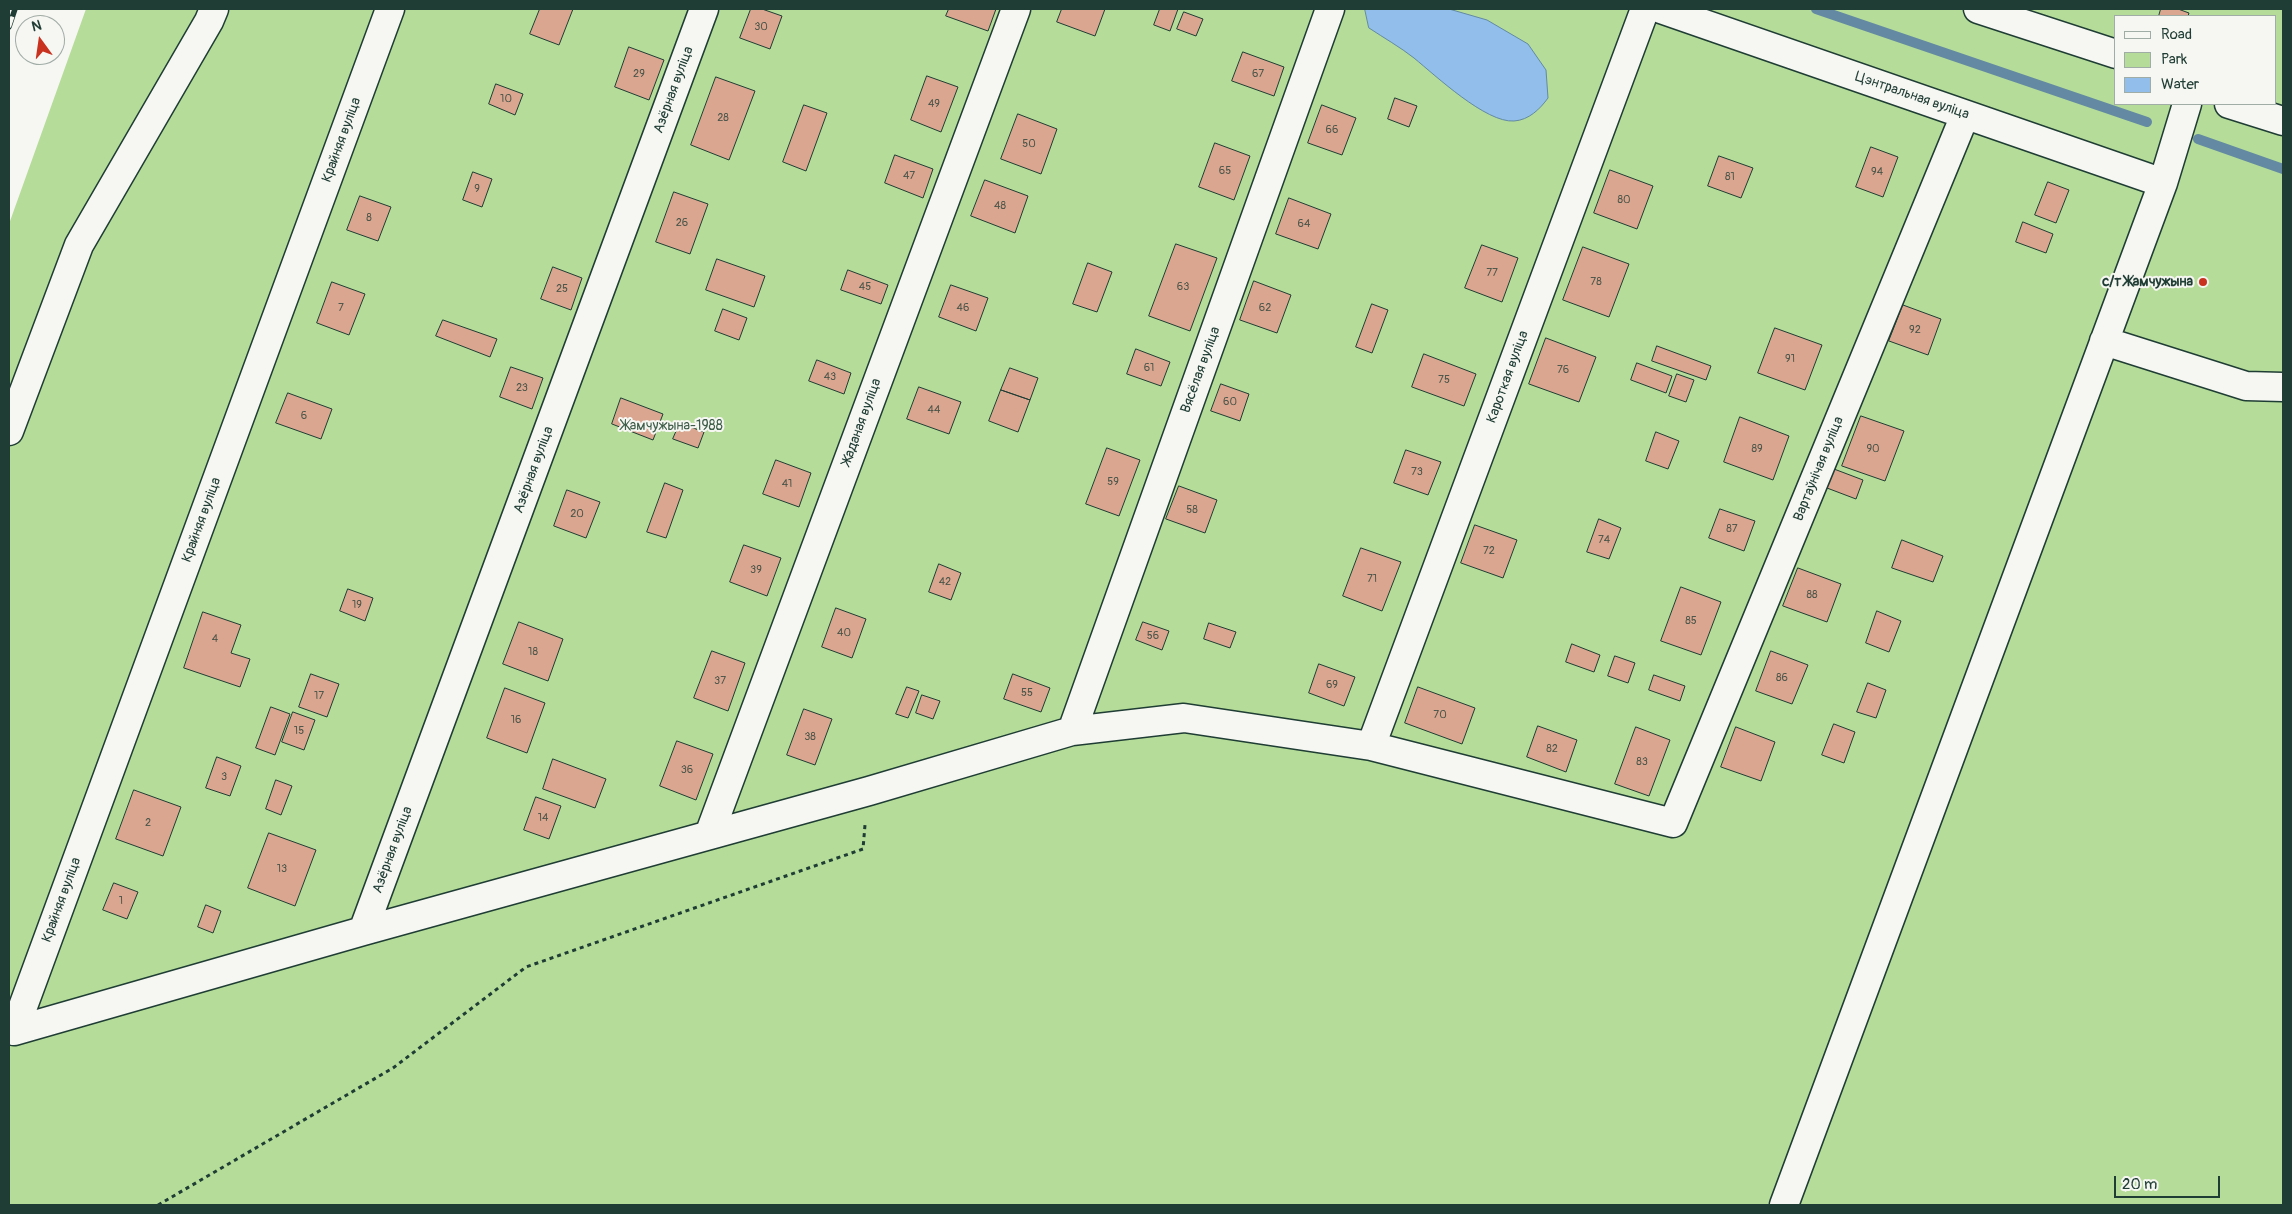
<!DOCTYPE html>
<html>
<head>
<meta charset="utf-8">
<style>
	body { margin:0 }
	#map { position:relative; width:2292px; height:1214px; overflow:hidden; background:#f6f6f2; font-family:Pangolin,sans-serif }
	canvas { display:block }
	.frame { position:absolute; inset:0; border:10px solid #1f3d34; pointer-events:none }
	.legend { position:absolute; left:2114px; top:15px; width:162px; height:90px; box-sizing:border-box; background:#f6f6f2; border:1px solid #a0aca6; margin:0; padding:6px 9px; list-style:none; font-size:15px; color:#1f3d34 }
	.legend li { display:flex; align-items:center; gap:10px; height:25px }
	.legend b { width:25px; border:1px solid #a0aca6 }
	.north { position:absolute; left:15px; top:15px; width:50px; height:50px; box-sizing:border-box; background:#f6f6f2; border:1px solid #a0aca6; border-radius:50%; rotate:346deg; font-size:14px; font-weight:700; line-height:20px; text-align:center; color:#1f3d34 }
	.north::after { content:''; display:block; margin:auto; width:18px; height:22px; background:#c8321e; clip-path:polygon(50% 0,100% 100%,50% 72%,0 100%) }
	.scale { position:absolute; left:2114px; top:1176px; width:106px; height:22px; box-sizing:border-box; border:2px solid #1f3d34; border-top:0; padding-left:6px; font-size:15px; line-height:18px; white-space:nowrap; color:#1f3d34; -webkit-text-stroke:4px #f6f6f2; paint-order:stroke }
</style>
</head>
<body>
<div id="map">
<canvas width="2292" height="1214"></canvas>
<div class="frame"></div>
<ul class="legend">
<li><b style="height:6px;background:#f6f6f2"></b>Road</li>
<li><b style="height:14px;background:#b5dc98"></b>Park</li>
<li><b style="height:14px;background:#91beeb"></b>Water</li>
</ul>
<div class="north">N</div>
<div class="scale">20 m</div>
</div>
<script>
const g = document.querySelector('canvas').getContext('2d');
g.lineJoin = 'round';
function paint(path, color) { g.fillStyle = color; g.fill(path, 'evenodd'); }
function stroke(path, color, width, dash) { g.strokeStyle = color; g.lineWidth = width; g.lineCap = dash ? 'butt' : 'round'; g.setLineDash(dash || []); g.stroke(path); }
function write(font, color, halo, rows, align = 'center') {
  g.font = font + ' Pangolin,sans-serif'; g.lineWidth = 4; g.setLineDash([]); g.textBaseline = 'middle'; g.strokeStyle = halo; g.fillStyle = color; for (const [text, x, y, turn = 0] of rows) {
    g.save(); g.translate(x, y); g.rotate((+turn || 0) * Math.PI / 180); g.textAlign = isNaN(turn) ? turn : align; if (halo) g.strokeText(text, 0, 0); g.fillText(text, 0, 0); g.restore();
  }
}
paint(new Path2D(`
	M 86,9 L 2283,9 L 2283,1205 L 9,1205 L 9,224 ZM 2116,16 L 2276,16 L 2276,104 L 2116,104 Z`), '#b5dc98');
const water = new Path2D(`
	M 1365,9 L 1449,9 L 1487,20 L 1528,44 L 1546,70 L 1548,98 C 1540,109 1529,120 1514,121 C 1486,123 1436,76 1414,58 C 1400,47 1384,38 1369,28 Z`);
paint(water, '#91beeb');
stroke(water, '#638aa2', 1);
stroke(new Path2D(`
	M 1816,9 L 2147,122
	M 2198,139 L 2283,169`), '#638aa2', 10);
const building = new Path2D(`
	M 540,9 L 573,9 L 559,45 L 530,34 Z
	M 751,9 L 762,9 L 782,16 L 770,49 L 740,38 Z
	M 949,9 L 996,9 L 988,31 L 946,16 Z
	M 1062,9 L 1105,9 L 1095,36 L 1057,22 Z
	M 1160,9 L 1178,9 L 1170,31 L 1154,25 Z
	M 2161,9 L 2178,9 L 2189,13 L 2188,16 L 2159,16 Z
	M 1184,12 L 1203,19 L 1196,36 L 1177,29 Z
	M 629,47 L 664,60 L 649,100 L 615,87 Z
	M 1243,52 L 1284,67 L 1274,96 L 1232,81 Z
	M 927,76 L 958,87 L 941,132 L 911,120 Z
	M 716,77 L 755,91 L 729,160 L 691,145 Z
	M 496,84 L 523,94 L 515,115 L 489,104 Z
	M 1395,98 L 1417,106 L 1409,127 L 1388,119 Z
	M 804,105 L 827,113 L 806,171 L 783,162 Z
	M 1322,105 L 1356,118 L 1342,155 L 1308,143 Z
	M 1018,114 L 1057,129 L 1041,174 L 1001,159 Z
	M 1215,143 L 1250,156 L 1234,200 L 1199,187 Z
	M 1871,147 L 1898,157 L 1883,197 L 1856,187 Z
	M 895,155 L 933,169 L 923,198 L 885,183 Z
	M 1719,156 L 1753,168 L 1741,198 L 1708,186 Z
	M 1610,170 L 1653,186 L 1637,229 L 1594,213 Z
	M 473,172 L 492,179 L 482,207 L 463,200 Z
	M 985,180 L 1028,196 L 1015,233 L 971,216 Z
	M 2048,182 L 2069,190 L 2056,223 L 2035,215 Z
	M 674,192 L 708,204 L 690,254 L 656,242 Z
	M 360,196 L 391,207 L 378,241 L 347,230 Z
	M 1289,198 L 1331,214 L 1318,249 L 1276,234 Z
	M 2023,222 L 2053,234 L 2046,253 L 2016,242 Z
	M 1176,244 L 1217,258 L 1190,331 L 1149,316 Z
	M 1482,245 L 1518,258 L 1502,302 L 1465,288 Z
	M 1583,247 L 1629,264 L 1609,317 L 1563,300 Z
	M 717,259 L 765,276 L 754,307 L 706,290 Z
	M 1088,263 L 1112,272 L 1097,312 L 1073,304 Z
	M 553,267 L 582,278 L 571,310 L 541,299 Z
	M 848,270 L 888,285 L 881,304 L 841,290 Z
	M 1254,281 L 1291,295 L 1277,333 L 1240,320 Z
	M 332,282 L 365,294 L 349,335 L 317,323 Z
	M 951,285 L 988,298 L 976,331 L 939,317 Z
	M 1372,304 L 1388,310 L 1372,353 L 1356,347 Z
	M 1903,305 L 1941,319 L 1928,355 L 1889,341 Z
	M 723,309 L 747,318 L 739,340 L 715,331 Z
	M 443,320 L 497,339 L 490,357 L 436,336 Z
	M 1775,328 L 1822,345 L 1805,390 L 1758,373 Z
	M 1546,338 L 1596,357 L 1579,402 L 1529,384 Z
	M 1657,346 L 1711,366 L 1706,380 L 1652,361 Z
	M 1136,349 L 1170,362 L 1161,386 L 1127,374 Z
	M 1424,354 L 1476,374 L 1464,406 L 1412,387 Z
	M 817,360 L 851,373 L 844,394 L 809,381 Z
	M 1637,363 L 1672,376 L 1666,393 L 1631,380 Z
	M 511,367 L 543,378 L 532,409 L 500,397 Z
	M 1010,368 L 1038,378 L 1030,400 L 1001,390 Z
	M 1677,374 L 1694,380 L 1686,402 L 1669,396 Z
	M 1221,384 L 1249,394 L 1240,421 L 1211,411 Z
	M 919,387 L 961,402 L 949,434 L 907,419 Z
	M 1001,390 L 1030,400 L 1018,432 L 989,421 Z
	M 288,393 L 332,409 L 321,439 L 276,423 Z
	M 621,398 L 663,414 L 653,440 L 612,424 Z
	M 1861,416 L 1904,431 L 1885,481 L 1842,466 Z
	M 1740,417 L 1789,436 L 1773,480 L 1724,462 Z
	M 680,423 L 704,432 L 698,448 L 673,439 Z
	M 1656,432 L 1679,441 L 1668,469 L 1646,461 Z
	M 1107,448 L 1140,460 L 1119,516 L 1086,504 Z
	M 1406,450 L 1441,462 L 1428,495 L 1394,483 Z
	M 776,460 L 811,473 L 799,507 L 763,494 Z
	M 1834,469 L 1863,480 L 1856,499 L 1827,488 Z
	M 665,483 L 683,490 L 666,538 L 647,532 Z
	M 1179,486 L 1217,500 L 1205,533 L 1166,519 Z
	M 567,490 L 600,502 L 586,538 L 554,526 Z
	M 1720,509 L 1755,521 L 1744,551 L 1709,538 Z
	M 1599,519 L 1621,528 L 1609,559 L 1587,552 Z
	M 1475,525 L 1517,540 L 1503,578 L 1461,563 Z
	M 1902,540 L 1943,556 L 1933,582 L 1892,568 Z
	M 744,545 L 781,558 L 767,596 L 730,582 Z
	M 1361,548 L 1401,562 L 1382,611 L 1343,596 Z
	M 939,564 L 961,573 L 951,600 L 929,592 Z
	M 1798,568 L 1841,584 L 1827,622 L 1783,606 Z
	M 1681,587 L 1721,602 L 1701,655 L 1661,641 Z
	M 348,589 L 373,598 L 365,621 L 340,611 Z
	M 836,608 L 866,619 L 852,658 L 822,647 Z
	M 1877,611 L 1901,621 L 1889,652 L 1866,643 Z
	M 203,612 L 241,625 L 231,653 L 250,659 L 240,687 L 184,668 Z
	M 519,622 L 563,639 L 548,681 L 503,664 Z
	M 1143,622 L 1169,631 L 1162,650 L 1136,640 Z
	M 1209,623 L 1236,632 L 1230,648 L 1204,639 Z
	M 1572,644 L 1600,655 L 1594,672 L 1566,662 Z
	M 712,651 L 745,663 L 728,711 L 694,698 Z
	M 1771,651 L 1808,665 L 1792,704 L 1756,691 Z
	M 1615,656 L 1635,663 L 1628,683 L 1608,676 Z
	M 1319,664 L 1355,677 L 1344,706 L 1309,693 Z
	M 311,674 L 339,684 L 327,717 L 299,707 Z
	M 1013,674 L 1050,688 L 1041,712 L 1004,699 Z
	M 1654,675 L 1685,686 L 1680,701 L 1649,690 Z
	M 1868,683 L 1886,690 L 1876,718 L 1857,712 Z
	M 907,687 L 919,691 L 908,718 L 896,714 Z
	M 1418,687 L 1475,708 L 1462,744 L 1405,723 Z
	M 505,688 L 545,703 L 527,753 L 487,738 Z
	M 922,695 L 940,701 L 933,719 L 916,713 Z
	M 271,707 L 290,714 L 275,755 L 256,748 Z
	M 804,709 L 832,719 L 815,765 L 787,755 Z
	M 293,712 L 315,720 L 304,750 L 282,742 Z
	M 1834,724 L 1855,732 L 1844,763 L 1822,755 Z
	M 1538,726 L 1577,740 L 1566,772 L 1527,757 Z
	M 1636,727 L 1670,740 L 1649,796 L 1615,784 Z
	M 1736,727 L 1775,742 L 1761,781 L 1721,767 Z
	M 677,741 L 713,754 L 696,800 L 660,786 Z
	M 217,757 L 241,766 L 230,796 L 206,788 Z
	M 553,759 L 606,779 L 595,808 L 543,789 Z
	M 276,780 L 292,786 L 281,815 L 266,809 Z
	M 134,790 L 181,807 L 163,856 L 116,839 Z
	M 536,797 L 561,806 L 549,839 L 524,830 Z
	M 269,833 L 316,850 L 295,906 L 248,888 Z
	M 114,883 L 138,892 L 127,919 L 103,910 Z
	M 206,905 L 221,911 L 213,933 L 198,927 Z`);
paint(building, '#dba690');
stroke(building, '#1f3d34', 1);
const minor = new Path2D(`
	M 1661,9 L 2163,183
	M 1978,9 L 2116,54
	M 2229,104 L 2283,121
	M 2104,341 L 2246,386 L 2283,387
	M 9,431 L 79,245 L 209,21 L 214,9
	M 1072,731 L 1330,9
	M 1371,746 L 1645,9
	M 709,835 L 1016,9
	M 363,931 L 704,9
	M 14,1031 L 363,931 L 869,791 L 1072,731 L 1184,718 L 1371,746 L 1673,823 L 1965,115
	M 14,1031 L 390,9
	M 1784,1205 L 2163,183 L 2187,104`);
stroke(minor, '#1f3d34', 31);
stroke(new Path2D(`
	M 158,1205 L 393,1068 L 526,967 L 863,849 L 865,825`), '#1f3d34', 3, [4, 4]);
stroke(minor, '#f6f6f2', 28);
const rail = new Path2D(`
	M 9,27 L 15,9`);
stroke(rail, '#1f3d34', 5.5);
stroke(rail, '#f6f6f2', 4, [11]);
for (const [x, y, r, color] of [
	[2203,282,5,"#c8321e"]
]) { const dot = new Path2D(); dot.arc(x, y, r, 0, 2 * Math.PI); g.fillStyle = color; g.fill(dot); stroke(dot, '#f6f6f2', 2); }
write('11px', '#4e574b', null, [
	["30",761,27],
	["29",639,74],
	["67",1258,74],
	["10",506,99],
	["49",934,104],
	["28",723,118],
	["66",1332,130],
	["50",1029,144],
	["65",1225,171],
	["94",1877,172],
	["47",909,176],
	["81",1730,177],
	["9",477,189],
	["80",1624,200],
	["48",1000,206],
	["8",369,218],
	["26",682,223],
	["64",1304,224],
	["77",1492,273],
	["78",1596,282],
	["45",865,287],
	["63",1183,287],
	["25",562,289],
	["7",341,308],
	["46",963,308],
	["62",1265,308],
	["92",1915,330],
	["91",1790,359],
	["61",1149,368],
	["76",1563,370],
	["43",830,377],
	["75",1444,380],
	["23",522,388],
	["60",1230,402],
	["44",934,410],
	["6",304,416],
	["89",1757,449],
	["90",1873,449],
	["73",1417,472],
	["59",1113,482],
	["41",787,484],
	["58",1192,510],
	["20",577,514],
	["87",1732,529],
	["74",1604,540],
	["72",1489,551],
	["39",756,570],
	["71",1372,579],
	["42",945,582],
	["88",1812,595],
	["19",357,605],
	["85",1691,621],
	["40",844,633],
	["56",1153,636],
	["4",215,639],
	["18",533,652],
	["86",1782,678],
	["37",720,681],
	["69",1332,685],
	["55",1027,693],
	["17",319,696],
	["70",1440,715],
	["16",516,720],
	["15",299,731],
	["38",810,737],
	["82",1552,749],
	["83",1642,762],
	["36",687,770],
	["3",224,777],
	["14",543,818],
	["2",148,823],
	["13",282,869],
	["1",121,901]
]);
write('14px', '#1f3d34', '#f6f6f2', [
	["Азёрная вуліца",674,90,-70],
	["Цэнтральная вуліца",1912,96,19],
	["Крайняя вуліца",342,140,-70],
	["Вясёлая вуліца",1201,370,-70],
	["Кароткая вуліца",1508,377,-70],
	["Жаданая вуліца",862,422,-70],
	["Вартаўнічая вуліца",1819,469,-68],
	["Азёрная вуліца",534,470,-70],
	["Крайняя вуліца",202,520,-70],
	["Азёрная вуліца",393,850,-70],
	["Крайняя вуліца",62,900,-70]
]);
write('bold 14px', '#1f3d34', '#f6f6f2', [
	["с/т Жамчужына",2193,282]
], 'right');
write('14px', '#3d5d48', '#f6f6f2', [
	["Жамчужына-1988",672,426]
]);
</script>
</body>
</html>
